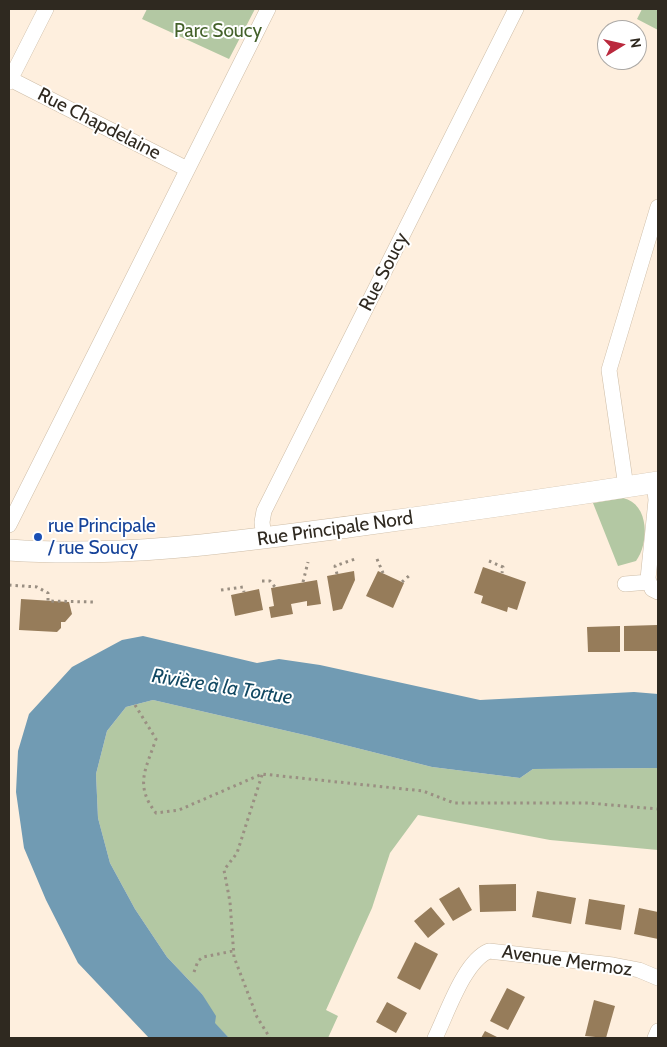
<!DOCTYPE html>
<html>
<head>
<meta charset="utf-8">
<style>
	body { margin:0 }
	#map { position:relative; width:667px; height:1047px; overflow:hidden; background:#feefde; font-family:Cabin,sans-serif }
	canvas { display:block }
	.frame { position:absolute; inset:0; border:10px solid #2f2920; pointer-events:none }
	.north { position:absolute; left:597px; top:20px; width:50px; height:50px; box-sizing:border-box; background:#fff; border:1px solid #aca9a6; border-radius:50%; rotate:81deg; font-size:14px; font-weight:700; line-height:20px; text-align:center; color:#2f2920 }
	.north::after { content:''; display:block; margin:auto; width:18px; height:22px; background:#ba293d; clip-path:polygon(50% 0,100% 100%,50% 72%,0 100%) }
</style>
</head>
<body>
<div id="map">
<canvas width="667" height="1047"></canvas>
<div class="frame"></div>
<div class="north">N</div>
</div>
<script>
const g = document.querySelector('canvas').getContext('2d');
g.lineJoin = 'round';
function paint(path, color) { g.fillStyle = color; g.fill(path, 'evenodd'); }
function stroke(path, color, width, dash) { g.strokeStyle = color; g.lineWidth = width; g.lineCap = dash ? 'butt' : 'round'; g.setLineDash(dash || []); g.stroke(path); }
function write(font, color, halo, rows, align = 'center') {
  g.font = font + ' Cabin,sans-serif'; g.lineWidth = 4; g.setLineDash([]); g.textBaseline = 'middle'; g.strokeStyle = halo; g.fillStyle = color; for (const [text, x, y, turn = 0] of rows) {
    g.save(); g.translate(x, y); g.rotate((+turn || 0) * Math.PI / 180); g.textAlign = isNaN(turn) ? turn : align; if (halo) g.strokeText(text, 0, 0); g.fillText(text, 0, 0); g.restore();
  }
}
paint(new Path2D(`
	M 147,9 L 255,9 L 229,59 L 142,19 Z
	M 642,9 L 658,9 L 658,30 L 637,19 Z
	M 623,498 C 650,504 649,544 636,561 L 618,566 L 593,503 Z
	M 153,700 L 309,736 L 432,767 L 520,778 L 533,769 L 658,768 L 658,850 L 550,840 L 418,815 L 390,853 L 372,908 L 326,1010 L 338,1016 L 328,1038 L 229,1038 L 214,1023 L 202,994 L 167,957 L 135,909 L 110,863 L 98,818 L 96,774 L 107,731 L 126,707 Z`), '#b3c8a3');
paint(new Path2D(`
	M 143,636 L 257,663 L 279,659 L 320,665 L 480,700 L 634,692 L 658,694 L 658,768 L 533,769 L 520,778 L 432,767 L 309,736 L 153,700 L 126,707 L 107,731 L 96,774 L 98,818 L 110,863 L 135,909 L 167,957 L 202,994 L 216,1016 L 215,1023 L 229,1038 L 149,1038 L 78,963 L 46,900 L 24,848 L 16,792 L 18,751 L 29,714 L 72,667 L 122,640 Z`), '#719bb3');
paint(new Path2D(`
	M 483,567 L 526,582 L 517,610 L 508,607 L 507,612 L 481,603 L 483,596 L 474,593 Z
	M 354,571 L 355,580 L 342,609 L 333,611 L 327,576 Z
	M 378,571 L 404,583 L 393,608 L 366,596 Z
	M 317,580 L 321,604 L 307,606 L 307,601 L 291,604 L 293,614 L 271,618 L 269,607 L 274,606 L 271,588 Z
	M 259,589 L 263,610 L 235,616 L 231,595 Z
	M 21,599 L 69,602 L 72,614 L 65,622 L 61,622 L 61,628 L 57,632 L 19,630 Z
	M 657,625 L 657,651 L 624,651 L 624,626 Z
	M 620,626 L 620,652 L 588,652 L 587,627 Z
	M 516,884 L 516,911 L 480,912 L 479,885 Z
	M 459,887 L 472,910 L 453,921 L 439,899 Z
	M 537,891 L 576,898 L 571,924 L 532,917 Z
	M 589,899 L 625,905 L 621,930 L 585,924 Z
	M 431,907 L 445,924 L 428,938 L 414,921 Z
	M 639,908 L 658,912 L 658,939 L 634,934 Z
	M 415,942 L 438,954 L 420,990 L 397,978 Z
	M 507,988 L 525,997 L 508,1030 L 490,1021 Z
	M 594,1000 L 615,1006 L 606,1038 L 585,1036 Z
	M 387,1002 L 407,1013 L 396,1033 L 376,1022 Z
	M 485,1031 L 499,1038 L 481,1038 Z`), '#967c5a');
const street = new Path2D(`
	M 10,79 L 187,169
	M 9,82 L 46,9
	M 654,482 L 656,500 L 648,579 L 652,589 L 658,592
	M 626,487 L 609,370 L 658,207
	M 9,525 L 268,9
	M 264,539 L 262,522 L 264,511 L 516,9
	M 625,584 L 649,582
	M 435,1038 C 447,1014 464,961 489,951 L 613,965 L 639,970 L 658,978
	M 655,1038 L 658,1031`);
const secondary = new Path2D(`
	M 9,550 C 123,558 235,542 348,527 C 451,513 555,498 658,482`);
stroke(street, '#cebda7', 16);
stroke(secondary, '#cebda7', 22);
stroke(new Path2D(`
	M 377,559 L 383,573
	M 489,561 L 503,567 L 502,573
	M 337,574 L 335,566 L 355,559
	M 262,581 L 270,581 L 275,587
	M 303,582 L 308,562
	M 402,582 L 410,575
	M 9,585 L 37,587 L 48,593 L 48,601 L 93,602
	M 221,590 L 243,587 L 244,592
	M 135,705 L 156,739 C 146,769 134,785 156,813 L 179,810 L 262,774 L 423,791 L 454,803 L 588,803 L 658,809
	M 262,775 L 237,853 L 224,870 L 230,902 L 234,957 L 257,1017 L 270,1038
	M 194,972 L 198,961 L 203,957 L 233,951`), '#9a8f82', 3, [2.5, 4]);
stroke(street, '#fff', 15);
stroke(secondary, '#fff', 21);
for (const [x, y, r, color] of [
	[38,537,5,"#1a4fb4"]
]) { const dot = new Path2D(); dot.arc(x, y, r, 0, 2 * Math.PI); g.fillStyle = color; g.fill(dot); stroke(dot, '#fff', 2); }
write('19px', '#44612a', '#fff', [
	["Parc Soucy",218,31]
]);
write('19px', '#2f2920', '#fff', [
	["Rue Chapdelaine",99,124,27],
	["Rue Soucy",384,272,-63],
	["Rue Principale Nord",335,529,-8],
	["Avenue Mermoz",567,961,8]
]);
write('19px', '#164399', '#fff', [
	["rue Principale",48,526],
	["/ rue Soucy",48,548]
], 'left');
write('italic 20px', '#114862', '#fff', [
	["Rivière à la Tortue",222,687,9]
]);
</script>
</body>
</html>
